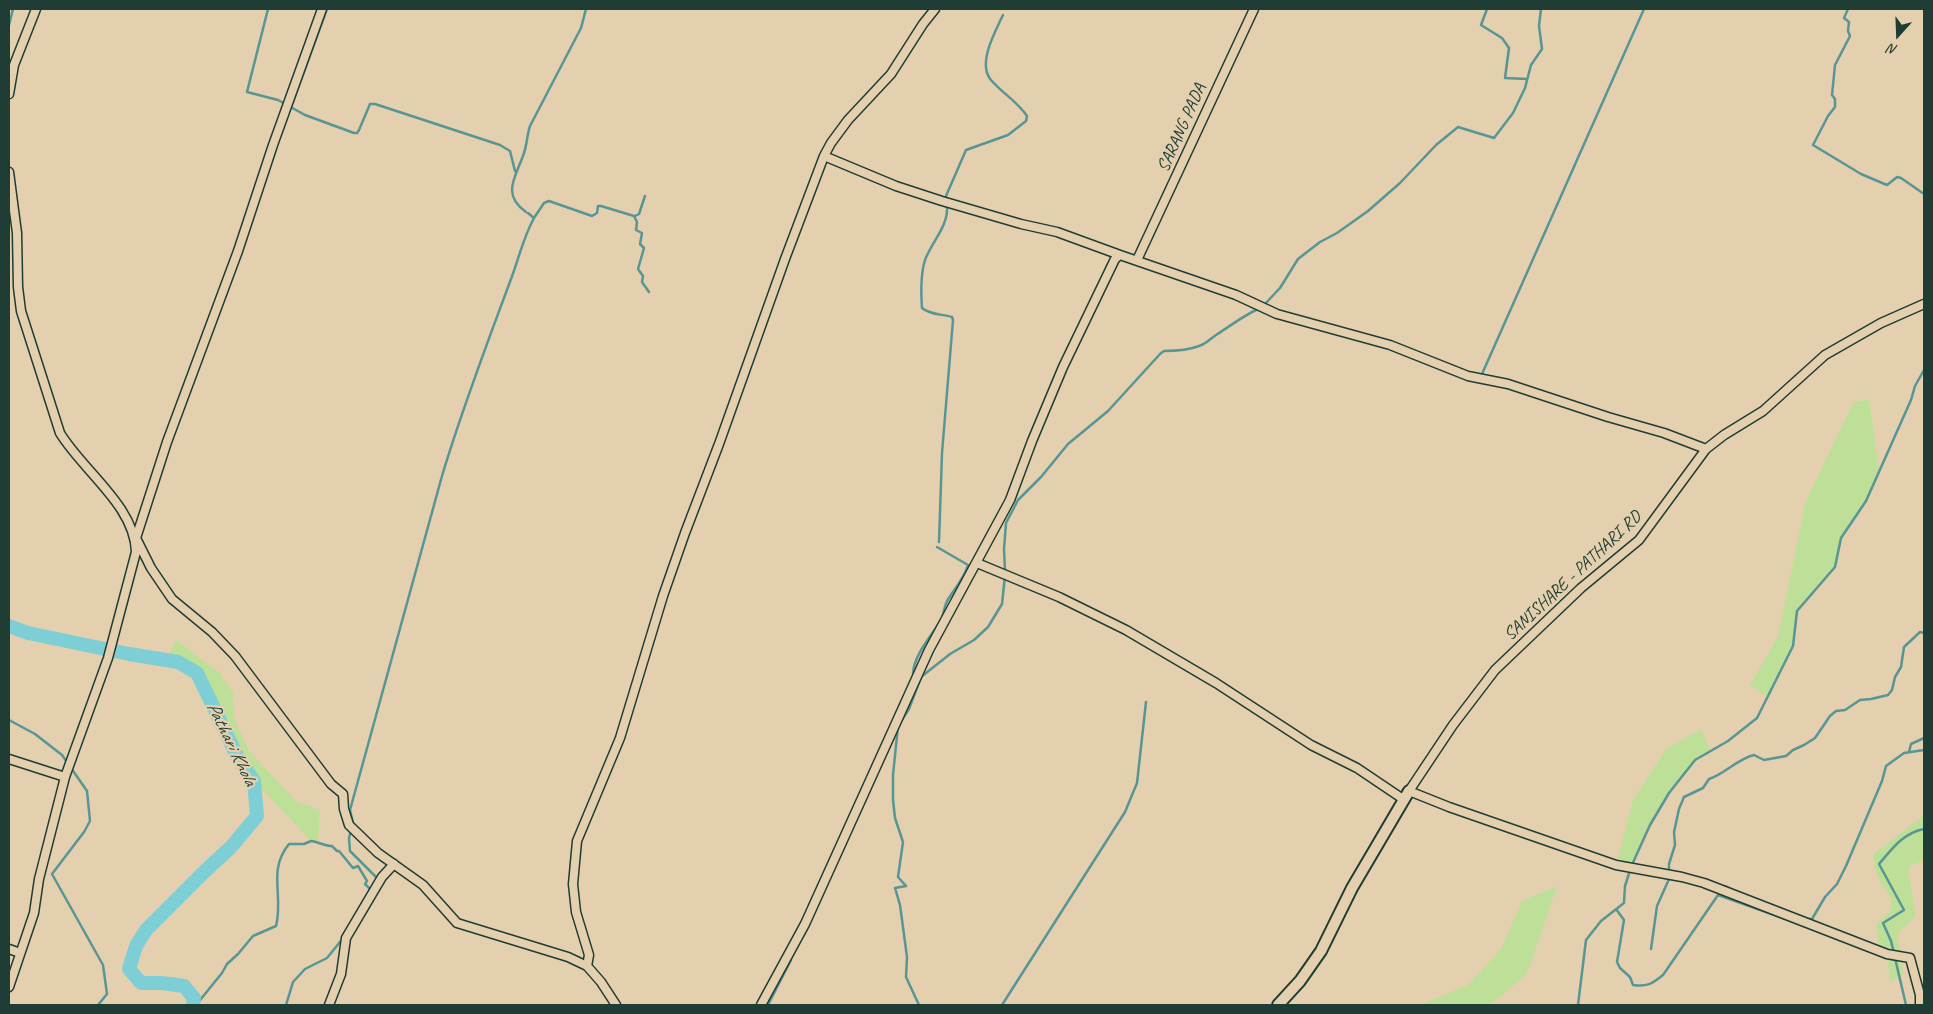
<!DOCTYPE html>
<html>
<head>
<meta charset="utf-8">
<style>
	body { margin:0 }
	#map { position:relative; width:1933px; height:1014px; overflow:hidden; background:#e4d0ae; font-family:Caveat,sans-serif }
	canvas { display:block }
	.frame { position:absolute; inset:0; border:10px solid #1f3d34; pointer-events:none }
	.north { position:absolute; left:1873px; top:10px; width:50px; height:50px; -webkit-text-stroke:4px #e4d0ae; paint-order:stroke; rotate:200deg; font-size:14px; font-weight:700; line-height:20px; text-align:center; color:#1f3d34 }
	.north::after { content:''; display:block; margin:auto; width:18px; height:22px; background:#1f3d34; clip-path:polygon(50% 0,100% 100%,50% 72%,0 100%) }
</style>
</head>
<body>
<div id="map">
<canvas width="1933" height="1014"></canvas>
<div class="frame"></div>
<div class="north">N</div>
</div>
<script>
const g = document.querySelector('canvas').getContext('2d');
g.lineJoin = 'round';
function paint(path, color) { g.fillStyle = color; g.fill(path, 'evenodd'); }
function stroke(path, color, width, dash) { g.strokeStyle = color; g.lineWidth = width; g.lineCap = dash ? 'butt' : 'round'; g.setLineDash(dash || []); g.stroke(path); }
function write(font, color, halo, rows, align = 'center') {
  g.font = font + ' Caveat,sans-serif'; g.lineWidth = 4.5; g.setLineDash([]); g.textBaseline = 'middle'; g.strokeStyle = halo; g.fillStyle = color; for (const [text, x, y, turn = 0] of rows) {
    g.save(); g.translate(x, y); g.rotate((+turn || 0) * Math.PI / 180); g.textAlign = isNaN(turn) ? turn : align; if (halo) g.strokeText(text, 0, 0); g.fillText(text, 0, 0); g.restore();
  }
}
paint(new Path2D(`
	M 1869,399 L 1879,469 L 1866,501 L 1841,538 L 1835,567 L 1797,611 L 1793,646 L 1768,697 L 1750,685 L 1778,636 L 1805,503 L 1853,403 Z
	M 176,640 L 220,673 L 233,693 L 234,718 L 249,751 L 296,801 L 320,810 L 318,842 L 311,841 L 254,781 L 238,758 L 197,673 L 178,662 L 167,660 Z
	M 1701,729 L 1711,751 C 1706,754 1699,757 1695,761 C 1666,788 1647,832 1631,867 L 1616,865 L 1633,800 L 1666,749 Z
	M 1924,815 L 1924,860 L 1908,867 L 1916,916 L 1897,934 L 1902,958 L 1903,975 L 1890,982 L 1887,954 L 1878,943 L 1876,924 L 1890,911 L 1892,899 C 1881,883 1873,874 1874,854 Z
	M 1557,886 L 1527,974 L 1495,1001 L 1486,1005 L 1421,1005 L 1469,984 L 1501,949 L 1522,901 Z`), '#bddf98');
stroke(new Path2D(`
	M 268,9 L 247,92 L 278,100 L 305,115 L 354,133 L 357,133 L 359,130 L 370,104 L 375,104 L 500,145 L 510,151 L 515,171
	M 1487,9 L 1481,25 L 1502,38 L 1509,48 L 1505,78 L 1527,79
	M 1848,9 L 1844,18 L 1849,22 L 1848,31 L 1850,36 L 1835,65 L 1832,95 L 1835,99 L 1835,107 L 1828,116 L 1813,145 L 1861,174 L 1887,185 L 1897,177 L 1901,178 L 1924,194
	M 9,25 L 13,9
	M 291,107 L 327,9
	M 946,200 L 946,196 L 966,150 L 1008,135 L 1026,121 L 1027,116 C 1017,101 1002,93 991,80 C 977,64 995,32 1003,15
	M 526,212 C 500,194 517,175 524,153 C 527,144 527,135 530,126 L 581,28 L 586,9
	M 635,216 L 639,214 L 645,196
	M 534,218 L 544,203 L 549,201 L 592,216 L 597,213 L 598,206 L 601,206 L 634,216 L 637,222 L 636,230 L 642,233 L 640,244 L 644,248 L 638,269 L 643,276 L 642,282 L 649,292
	M 1264,305 L 1280,288 L 1298,259 L 1320,242 L 1337,233 L 1368,211 L 1400,183 L 1436,145 L 1458,127 L 1494,138 L 1513,113 L 1525,88 L 1531,65 L 1542,49 L 1539,26 L 1541,9
	M 1482,374 L 1644,9
	M 939,542 L 942,453 L 953,320 L 952,317 C 942,314 930,315 922,308 C 921,294 921,273 925,260 C 932,241 949,226 947,205
	M 1005,571 L 1004,549 L 1006,523 L 1018,500 L 1041,477 L 1068,444 L 1108,411 L 1160,354 L 1164,351 C 1175,351 1189,350 1199,346 C 1206,344 1210,339 1216,335 C 1230,326 1243,316 1258,309
	M 913,674 C 914,654 931,637 941,620 C 944,614 944,607 947,601 C 954,589 964,579 968,565 L 937,547
	M 9,720 L 35,734 L 62,755 L 87,791 L 90,821 L 84,832 L 52,874 L 103,965 L 107,994 L 98,1005
	M 1909,752 L 1911,744 L 1924,738
	M 311,841 C 319,842 324,846 332,846 L 337,851 L 339,851 L 353,868 L 358,866 L 367,881 L 365,884 L 371,890
	M 378,879 L 350,851 L 349,838 L 353,823 L 350,810 L 442,476 C 462,409 487,344 511,279 C 519,258 523,238 534,218 L 528,213
	M 1724,888 L 1725,886 L 1739,893
	M 1616,909 L 1624,920 L 1617,962 L 1620,968 L 1630,977 L 1633,985 C 1647,987 1652,984 1663,975 L 1718,895 L 1800,924
	M 1807,919 L 1812,919 L 1825,897 L 1837,884 L 1846,866 L 1882,781 L 1886,766 L 1904,753 L 1924,750
	M 1651,949 L 1657,906 L 1669,879 L 1669,864 L 1675,845 L 1674,832 L 1679,809 L 1684,797 L 1703,788 L 1709,779 C 1725,774 1737,759 1754,755 L 1764,760 L 1786,756 L 1793,750 L 1804,745 L 1815,738 L 1830,716 L 1836,711 L 1845,710 L 1860,700 L 1871,699 L 1888,695 L 1892,690 L 1895,677 L 1901,667 L 1904,647 L 1920,632 L 1924,633
	M 1894,953 L 1891,941 L 1883,923 L 1904,910 L 1879,864 C 1892,849 1903,833 1924,829
	M 1884,957 L 1896,960
	M 1895,958 L 1906,1005
	M 196,1005 L 222,973 L 227,964 L 238,954 L 253,936 L 276,926 C 284,895 267,871 289,844 L 304,844 L 311,841
	M 286,1005 L 293,982 L 305,969 L 327,958 L 344,937
	M 768,1005 L 791,960
	M 919,1005 L 906,977 L 907,957 L 900,905 L 895,888 L 906,886 L 898,877 L 903,842 L 895,818 L 893,800 L 893,775 L 898,726 L 909,709 L 921,677 L 950,654 L 974,640 L 988,627 L 1002,604 L 1005,576
	M 1002,1005 L 1125,812 L 1137,783 L 1146,702
	M 1578,1005 L 1586,940 L 1601,921 L 1624,903 L 1625,886 L 1631,867 L 1650,825 L 1669,793 L 1695,760 L 1728,741 L 1757,718 L 1793,646 L 1797,611 L 1835,567 L 1841,538 L 1866,501 L 1911,400 L 1915,386 L 1924,370`), '#589595', 2.5);
stroke(new Path2D(`
	M 9,626 L 28,633 L 129,654 L 178,662 L 197,673 L 238,758 L 254,781 L 257,816 L 231,847 L 204,872 L 146,930 L 136,946 L 129,969 L 141,983 L 162,983 L 184,986 L 194,998 L 193,1005`), '#7ecfd5', 14);
const minor = new Path2D(`
	M 322,9 L 273,145 L 238,251 L 167,442 L 136,538 L 151,568 L 172,599 L 212,632 L 235,656 L 331,784 L 343,794 L 344,809 L 349,825 L 378,853 L 423,885 L 457,923 L 568,957 L 587,966 L 601,982 L 616,1005
	M 9,94 L 14,65 L 36,9
	M 824,156 L 896,186 L 942,201 L 1021,224 L 1057,232 L 1120,255
	M 9,172 L 17,233 L 18,287 L 21,311 L 60,433 C 83,471 135,506 136,552 L 108,658 L 65,777 L 39,879 L 34,913 L 9,987
	M 1137,260 L 1254,9
	M 977,563 L 1059,597 L 1126,630 L 1216,683 L 1311,745 L 1357,768 L 1403,799
	M 9,759 L 65,777
	M 9,949 L 20,953
	M 587,966 L 589,955 L 576,912 L 573,884 L 577,841 L 620,738 L 663,596 L 685,533 L 719,444 L 785,259 L 824,156 L 831,143 L 848,120 L 891,74 L 923,24 L 935,9
	M 329,1005 L 341,974 L 346,938 L 382,877 L 394,864
	M 761,1005 L 805,924 L 929,650 L 1010,500 L 1032,441 L 1063,367 L 1115,259 L 1120,255 L 1236,295 L 1277,314 L 1390,345 L 1468,376 L 1508,384 L 1608,417 L 1664,433 L 1706,449
	M 1920,1005 L 1920,995 L 1910,958 L 1887,954 L 1704,883 L 1682,877 L 1616,865 L 1449,807 L 1409,791 L 1453,725 L 1495,670 L 1581,588 L 1639,540 L 1706,449 L 1724,435 L 1763,411 L 1825,355 L 1881,323 L 1924,304`);
const tertiary = new Path2D(`
	M 1278,1005 L 1300,981 L 1321,951 L 1352,888 L 1409,791`);
stroke(minor, '#1f3d34', 11);
stroke(tertiary, '#1f3d34', 14);
stroke(minor, '#e4d0ae', 8);
stroke(tertiary, '#e4d0ae', 10);
write('18px', '#1f3d34', '#e4d0ae', [
	["SARANG PADA",1182,128,-66],
	["SANISHARE - PATHARI RD",1573,576,-43]
]);
write('italic 19px', '#24443c', '#e4d0ae', [
	["Pathari Khola",231,744,64]
]);
</script>
</body>
</html>
